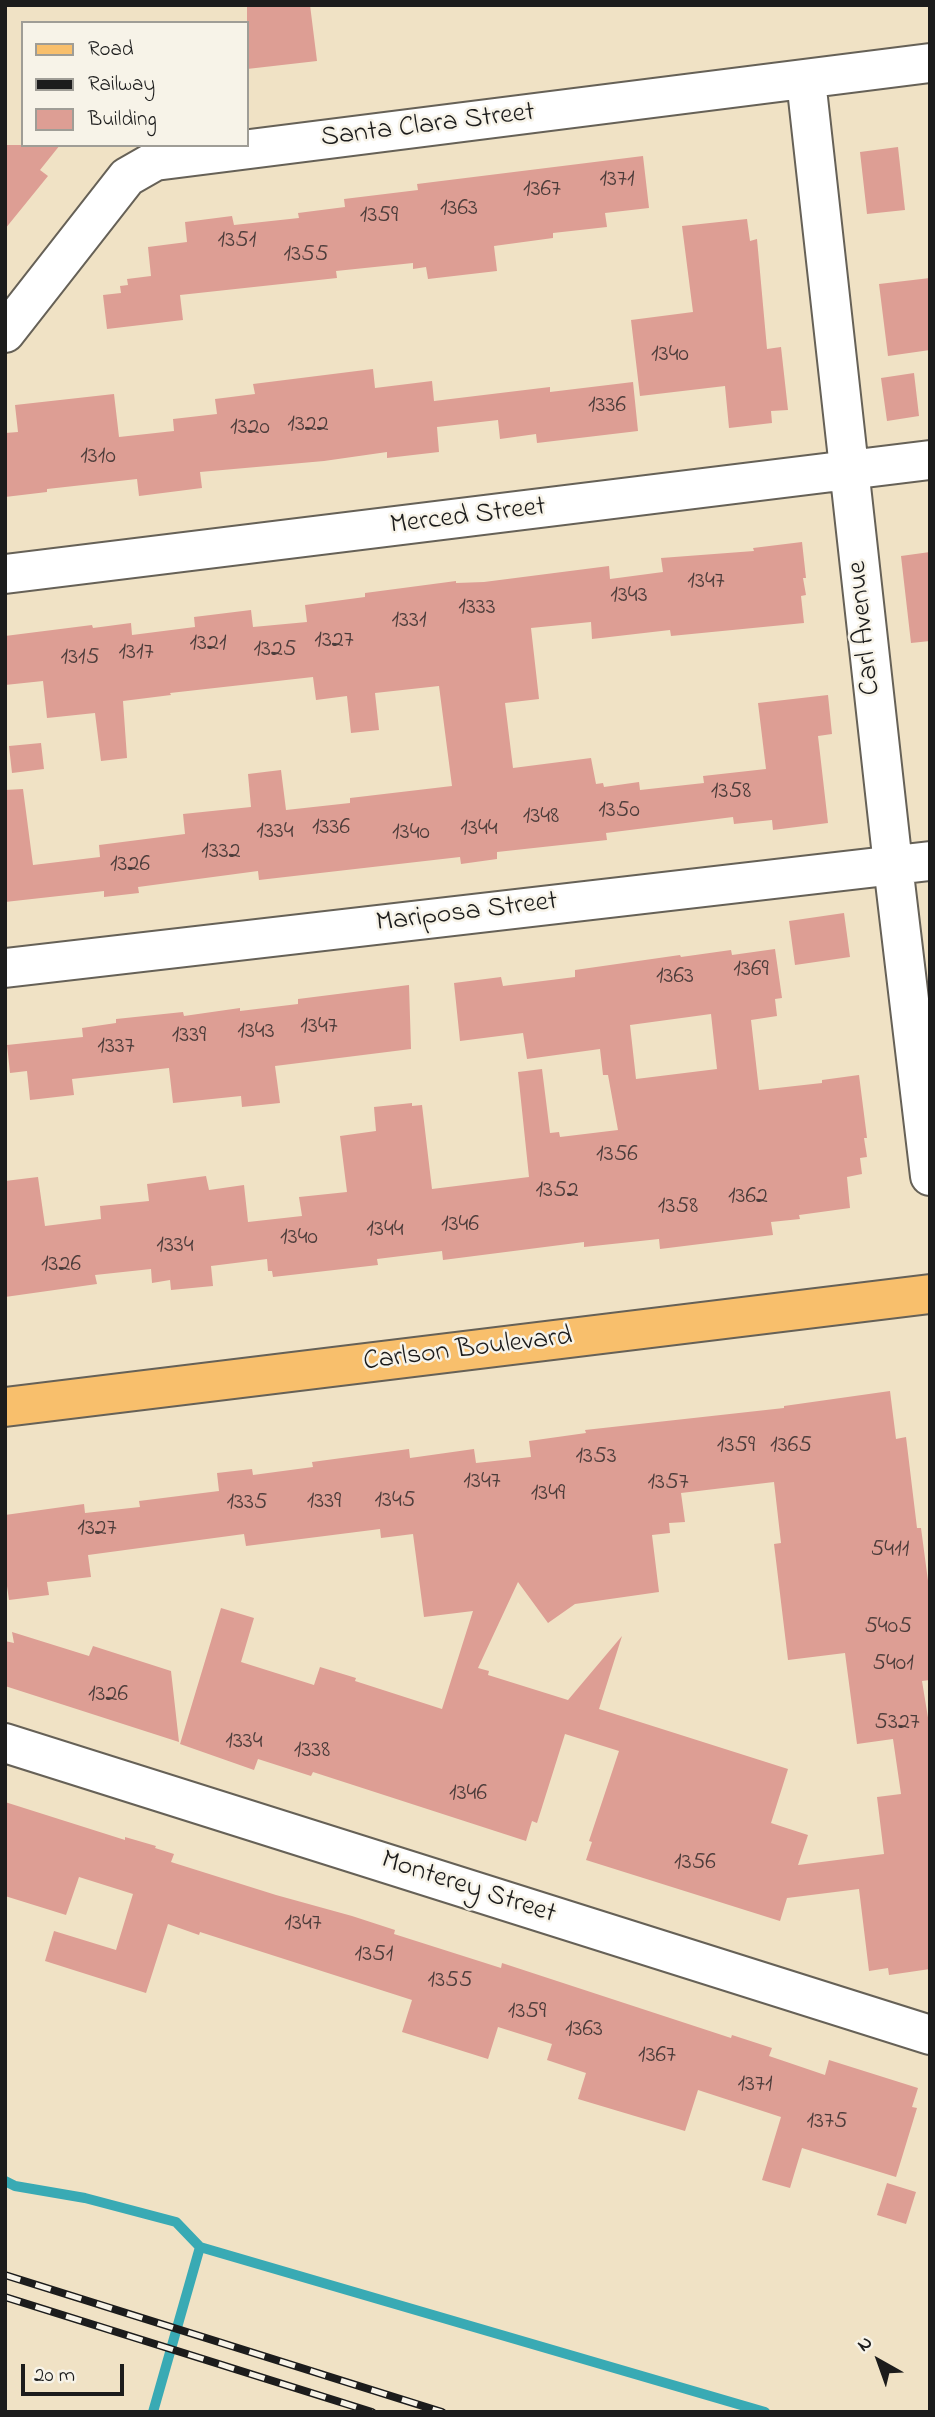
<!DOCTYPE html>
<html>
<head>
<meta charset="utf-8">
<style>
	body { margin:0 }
	#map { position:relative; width:935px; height:2417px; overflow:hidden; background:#f0e2c5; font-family:"Indie Flower",sans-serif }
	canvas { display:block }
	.frame { position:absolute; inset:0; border:7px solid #1c1c1c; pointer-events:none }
	.legend { position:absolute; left:21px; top:21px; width:228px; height:126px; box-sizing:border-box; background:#f7f3e8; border:2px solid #9f9d96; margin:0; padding:9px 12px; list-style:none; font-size:21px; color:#1c1c1c }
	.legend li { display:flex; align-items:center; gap:14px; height:35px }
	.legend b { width:35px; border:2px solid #9f9d96 }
	.north { position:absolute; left:844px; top:2326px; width:70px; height:70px; -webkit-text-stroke:5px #f7f3e8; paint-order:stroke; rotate:320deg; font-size:19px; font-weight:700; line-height:28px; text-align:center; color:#1c1c1c }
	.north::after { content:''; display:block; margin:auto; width:24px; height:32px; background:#1c1c1c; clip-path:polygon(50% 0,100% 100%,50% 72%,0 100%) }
	.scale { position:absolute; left:21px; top:2364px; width:103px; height:32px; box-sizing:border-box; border:4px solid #1c1c1c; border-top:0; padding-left:9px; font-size:21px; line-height:24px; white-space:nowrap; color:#1c1c1c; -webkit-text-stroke:5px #f7f3e8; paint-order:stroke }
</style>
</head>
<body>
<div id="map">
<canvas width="935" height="2417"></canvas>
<div class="frame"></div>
<ul class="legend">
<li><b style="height:9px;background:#f8bf6c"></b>Road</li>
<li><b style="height:9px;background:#1c1c1c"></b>Railway</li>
<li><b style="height:19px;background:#dd9e94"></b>Building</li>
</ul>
<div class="north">N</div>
<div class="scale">20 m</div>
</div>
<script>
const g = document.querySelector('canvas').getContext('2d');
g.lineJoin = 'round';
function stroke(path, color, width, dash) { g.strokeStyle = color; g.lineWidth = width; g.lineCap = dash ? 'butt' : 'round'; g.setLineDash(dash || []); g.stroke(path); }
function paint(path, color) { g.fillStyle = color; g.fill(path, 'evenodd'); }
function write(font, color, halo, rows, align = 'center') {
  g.font = font + ' "Indie Flower",sans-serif'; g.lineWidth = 5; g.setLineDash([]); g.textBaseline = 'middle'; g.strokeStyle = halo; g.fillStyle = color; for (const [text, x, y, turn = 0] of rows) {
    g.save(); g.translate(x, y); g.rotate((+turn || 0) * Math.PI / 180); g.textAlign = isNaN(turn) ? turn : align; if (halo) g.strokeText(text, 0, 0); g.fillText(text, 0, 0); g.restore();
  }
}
stroke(new Path2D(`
	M 5,2181 L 15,2186 L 85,2198 L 176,2222 L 200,2247 L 153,2412
	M 200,2247 L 765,2412`), '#39aab4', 10);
paint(new Path2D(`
	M 247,5 L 310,5 L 317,61 L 247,69 Z
	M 5,145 L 60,145 L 40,170 L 48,176 L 5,229 Z
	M 898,147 L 905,210 L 867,214 L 860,152 Z
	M 643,156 L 649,208 L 605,213 L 607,227 L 553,233 L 553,238 L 494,246 L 497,271 L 428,279 L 426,267 L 413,269 L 413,263 L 336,271 L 337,278 L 180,295 L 183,320 L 107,329 L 103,295 L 121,293 L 120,286 L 128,285 L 127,279 L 151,276 L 148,247 L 187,242 L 185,222 L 232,216 L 234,225 L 299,218 L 298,213 L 345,207 L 344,199 L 418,190 L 417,184 Z
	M 747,219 L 750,241 L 757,239 L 767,349 L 781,347 L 788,410 L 771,411 L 772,423 L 729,428 L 725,386 L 640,396 L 631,320 L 693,312 L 682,226 Z
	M 930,278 L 930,350 L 888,356 L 879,284 Z
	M 373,369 L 375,388 L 432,381 L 434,401 L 550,387 L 550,392 L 633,382 L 638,431 L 537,443 L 536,434 L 500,439 L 498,420 L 437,427 L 439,452 L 387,458 L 387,452 L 324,461 L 200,472 L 202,488 L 139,496 L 137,479 L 47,489 L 47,492 L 5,497 L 5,433 L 18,432 L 15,405 L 114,394 L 119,437 L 174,431 L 173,419 L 217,414 L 215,399 L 255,394 L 253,384 Z
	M 914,373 L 919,416 L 887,421 L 881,378 Z
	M 802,542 L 806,578 L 803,578 L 806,595 L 801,596 L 804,623 L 671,636 L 670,630 L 592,639 L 591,622 L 531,628 L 539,699 L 505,703 L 513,768 L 591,758 L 596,784 L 603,783 L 604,787 L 639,782 L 640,790 L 704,783 L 703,776 L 766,769 L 758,703 L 828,695 L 832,734 L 818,736 L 828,823 L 773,830 L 772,820 L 734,824 L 733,817 L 606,833 L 607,840 L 497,852 L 497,859 L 461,864 L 460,857 L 259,880 L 258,871 L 138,887 L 139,893 L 104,897 L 104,891 L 5,902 L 5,790 L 23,789 L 33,865 L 100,857 L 99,845 L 185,834 L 183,814 L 251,807 L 248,774 L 281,770 L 286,810 L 350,803 L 350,798 L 452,786 L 439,686 L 375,693 L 379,730 L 351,733 L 347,696 L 316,700 L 313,677 L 170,693 L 171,695 L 123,701 L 127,758 L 101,761 L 95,713 L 47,718 L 43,681 L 5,685 L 5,636 L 92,625 L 93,628 L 131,623 L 132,635 L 195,627 L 194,617 L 251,610 L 253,627 L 307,622 L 305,605 L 365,597 L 365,593 L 456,581 L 456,583 L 484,582 L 609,566 L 610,579 L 663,572 L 661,558 L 754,551 L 753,548 Z
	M 930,552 L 930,641 L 911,643 L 901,556 Z
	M 41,743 L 44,769 L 12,773 L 9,746 Z
	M 844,913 L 850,957 L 795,965 L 789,921 Z
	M 775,949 L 782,998 L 775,999 L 777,1016 L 751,1020 L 759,1090 L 822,1083 L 822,1080 L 859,1075 L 867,1138 L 864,1138 L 867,1157 L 860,1158 L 862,1174 L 847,1177 L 850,1208 L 799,1215 L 800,1219 L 771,1222 L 773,1235 L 660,1249 L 659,1239 L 584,1247 L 584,1242 L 443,1260 L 442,1251 L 377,1259 L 378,1265 L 273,1277 L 272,1271 L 268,1271 L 267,1259 L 211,1266 L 213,1286 L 171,1290 L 170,1280 L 152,1283 L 151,1269 L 95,1275 L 97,1284 L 5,1297 L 5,1181 L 38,1177 L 45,1226 L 101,1219 L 100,1206 L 149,1201 L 147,1184 L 206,1176 L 209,1190 L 244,1185 L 248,1222 L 302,1216 L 299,1197 L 347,1192 L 340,1136 L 376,1131 L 374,1107 L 412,1103 L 412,1106 L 422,1105 L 432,1189 L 529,1177 L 518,1072 L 542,1069 L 550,1133 L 559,1132 L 560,1137 L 618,1130 L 608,1075 L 603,1075 L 600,1049 L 527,1059 L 523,1033 L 460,1041 L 454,983 L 501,977 L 503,986 L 575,977 L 575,970 L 680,955 L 681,957 L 731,950 L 732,955 ZM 711,1014 L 717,1069 L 636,1079 L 630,1025 Z
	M 409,985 L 411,1049 L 275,1066 L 280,1103 L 242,1107 L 241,1096 L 173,1103 L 169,1068 L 72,1079 L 74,1095 L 30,1100 L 27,1071 L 10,1073 L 7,1045 L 83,1037 L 82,1028 L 116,1023 L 116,1019 L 183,1012 L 184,1016 L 240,1008 L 240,1011 L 298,1004 L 298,999 Z
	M 890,1391 L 896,1439 L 906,1437 L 917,1528 L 921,1528 L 930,1596 L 930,1680 L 922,1681 L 930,1730 L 930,1969 L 889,1975 L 888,1968 L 869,1971 L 859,1889 L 787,1898 L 780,1921 L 586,1860 L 592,1842 L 589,1841 L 619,1751 L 565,1734 L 537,1823 L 532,1821 L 526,1841 L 313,1772 L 311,1776 L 258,1759 L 254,1770 L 180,1744 L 221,1608 L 254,1618 L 241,1662 L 314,1685 L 320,1667 L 356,1678 L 355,1681 L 442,1709 L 473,1611 L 424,1617 L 413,1534 L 381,1538 L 380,1529 L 246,1546 L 244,1534 L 88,1555 L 91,1577 L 47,1582 L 49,1595 L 9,1600 L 5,1572 L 5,1515 L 84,1504 L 85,1513 L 140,1507 L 139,1501 L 219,1491 L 217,1473 L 252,1469 L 253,1475 L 313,1467 L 312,1462 L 409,1449 L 410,1458 L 474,1449 L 476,1463 L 531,1457 L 529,1441 L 586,1433 L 585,1430 L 784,1408 L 784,1406 ZM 774,1482 L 781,1543 L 774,1544 L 788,1660 L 845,1653 L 857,1744 L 893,1739 L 901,1794 L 877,1797 L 884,1854 L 798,1865 L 808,1835 L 771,1823 L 788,1769 L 599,1709 L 622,1636 L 568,1700 L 488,1675 L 489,1671 L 478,1668 L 518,1582 L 548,1623 L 575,1604 L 659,1592 L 652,1535 L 670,1533 L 669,1523 L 685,1522 L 681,1493 Z
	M 12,1632 L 89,1656 L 93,1646 L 171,1671 L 179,1742 L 5,1686 L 5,1641 L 14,1643 Z
	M 5,1802 L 125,1840 L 125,1837 L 156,1846 L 155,1848 L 174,1854 L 171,1862 L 276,1895 L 352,1916 L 395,1930 L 394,1934 L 501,1968 L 502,1963 L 731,2038 L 732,2035 L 772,2048 L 769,2056 L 825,2075 L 829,2060 L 918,2088 L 912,2107 L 917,2108 L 896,2177 L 802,2148 L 790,2188 L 762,2180 L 781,2117 L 698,2090 L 685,2131 L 578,2099 L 586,2073 L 547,2060 L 552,2044 L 498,2027 L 488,2059 L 402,2032 L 412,2000 L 200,1932 L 199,1935 L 168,1924 L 146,1993 L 45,1961 L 54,1931 L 116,1950 L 133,1894 L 79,1877 L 66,1915 L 5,1896 Z
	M 887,2183 L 916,2192 L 906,2224 L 877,2215 Z`), '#dd9e94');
const minor = new Path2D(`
	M 806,80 L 893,865 L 930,1176
	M 5,333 L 127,177 L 155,161 L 930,63
	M 5,574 L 930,460
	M 5,968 L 930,861
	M 5,1743 L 930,2035`);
const major = new Path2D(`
	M 5,1407 L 930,1294`);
stroke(minor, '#666157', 42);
stroke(major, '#666157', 42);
stroke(minor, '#fff', 38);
stroke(major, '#f8bf6c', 38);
const rail = new Path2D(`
	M 5,2275 L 442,2412
	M 5,2297 L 372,2412`);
stroke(rail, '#1c1c1c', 8);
stroke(rail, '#f7f3e8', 5, [16]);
write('24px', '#4c3c3a', null, [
	["1371",617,181],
	["1367",542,191],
	["1363",459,210],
	["1359",379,217],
	["1351",237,242],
	["1355",306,256],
	["1340",670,356],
	["1336",607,407],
	["1322",308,426],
	["1320",250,429],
	["1310",98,458],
	["1347",706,583],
	["1343",629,597],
	["1333",477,609],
	["1331",409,622],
	["1327",334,642],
	["1321",208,645],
	["1325",275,651],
	["1317",136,654],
	["1315",80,659],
	["1358",731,793],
	["1350",619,812],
	["1348",541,818],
	["1336",331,829],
	["1344",479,830],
	["1334",275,833],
	["1340",411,834],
	["1332",221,853],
	["1326",130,866],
	["1369",751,971],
	["1363",675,978],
	["1347",319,1028],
	["1343",256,1033],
	["1339",189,1037],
	["1337",116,1048],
	["1356",617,1156],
	["1352",557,1192],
	["1362",748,1198],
	["1358",678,1208],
	["1346",460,1226],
	["1344",385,1231],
	["1340",299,1239],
	["1334",175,1247],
	["1326",61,1266],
	["1359",736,1447],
	["1365",791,1447],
	["1353",596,1458],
	["1347",482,1483],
	["1357",668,1484],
	["1349",548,1495],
	["1345",395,1502],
	["1339",324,1503],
	["1335",247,1504],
	["1327",97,1530],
	["5411",890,1551],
	["5405",888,1628],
	["5401",893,1665],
	["1326",108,1696],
	["5327",897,1724],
	["1334",244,1743],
	["1338",312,1752],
	["1346",468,1795],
	["1356",695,1864],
	["1347",303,1925],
	["1351",374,1956],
	["1355",450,1982],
	["1359",527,2013],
	["1363",584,2031],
	["1367",657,2057],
	["1371",755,2086],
	["1375",827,2123]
]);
write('28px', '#1c1c1c', '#f7f3e8', [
	["Santa Clara Street",428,127,-7],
	["Merced Street",468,518,-7],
	["Carl Avenue",866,628,-96],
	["Mariposa Street",467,914,-7],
	["Carlson Boulevard",468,1351,-7],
	["Monterey Street",468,1889,18]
]);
</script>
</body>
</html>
